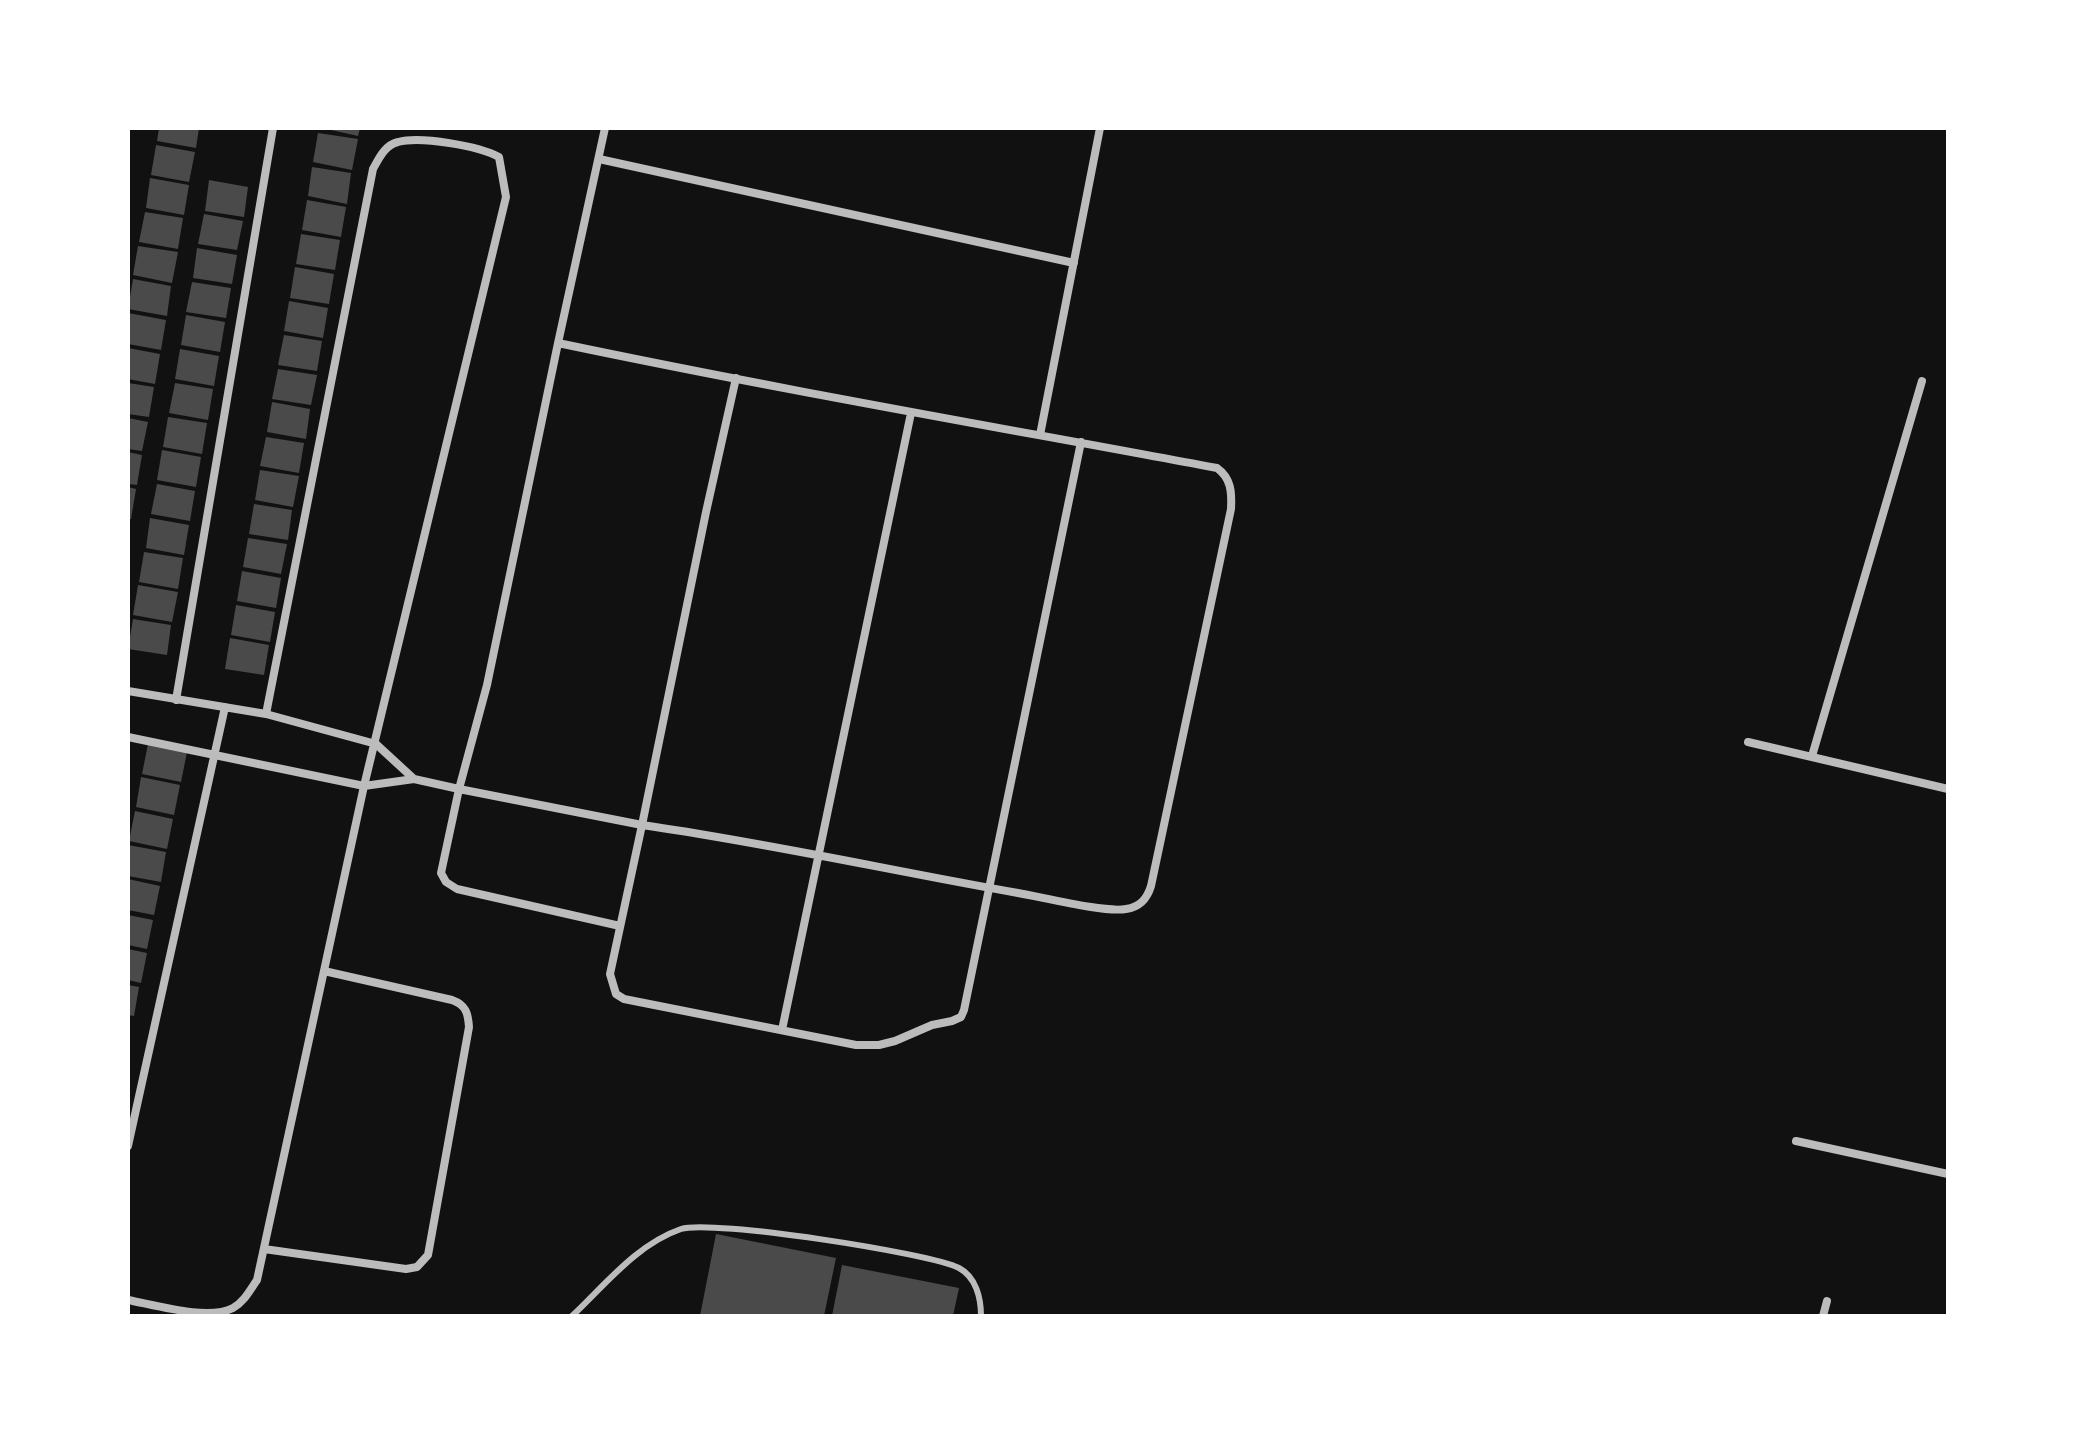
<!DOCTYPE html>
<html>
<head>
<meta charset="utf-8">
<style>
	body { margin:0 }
	#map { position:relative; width:2076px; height:1444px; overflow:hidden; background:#111; font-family:"Work Sans",sans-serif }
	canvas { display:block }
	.frame { position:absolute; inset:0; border:130px solid #fff; pointer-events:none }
</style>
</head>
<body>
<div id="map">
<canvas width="2076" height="1444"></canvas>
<div class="frame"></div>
</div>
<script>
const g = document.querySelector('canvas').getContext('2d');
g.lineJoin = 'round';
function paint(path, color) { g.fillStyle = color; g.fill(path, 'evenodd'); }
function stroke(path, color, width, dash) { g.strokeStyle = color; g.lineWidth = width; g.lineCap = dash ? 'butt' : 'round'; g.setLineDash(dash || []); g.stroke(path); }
paint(new Path2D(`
	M 159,128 L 199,128 L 196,148 L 157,141 Z
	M 322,128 L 360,128 L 358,136 Z
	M 318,133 L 358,139 L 352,170 L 313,162 Z
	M 156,145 L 195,152 L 189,182 L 151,175 Z
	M 312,167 L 351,173 L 347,204 L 308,196 Z
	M 150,178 L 189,185 L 184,215 L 146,208 Z
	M 209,180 L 248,187 L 244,217 L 205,211 Z
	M 307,200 L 346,207 L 341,237 L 302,230 Z
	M 145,212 L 183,218 L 178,249 L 139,242 Z
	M 204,214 L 243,221 L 237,250 L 198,244 Z
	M 301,234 L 340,240 L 335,270 L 296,264 Z
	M 138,246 L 178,252 L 172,283 L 133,275 Z
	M 197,248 L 237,255 L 232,284 L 193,278 Z
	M 295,267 L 334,274 L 329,304 L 290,298 Z
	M 133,279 L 171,286 L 167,316 L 128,309 Z
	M 192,282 L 231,288 L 226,318 L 186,312 Z
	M 289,301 L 328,308 L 323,338 L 284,331 Z
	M 128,313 L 166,320 L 161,350 L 128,344 Z
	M 186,315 L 225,322 L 220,352 L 181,345 Z
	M 284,335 L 322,341 L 317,371 L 278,365 Z
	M 128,348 L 160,354 L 155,384 L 128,379 Z
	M 180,349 L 219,356 L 214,386 L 175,379 Z
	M 278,369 L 317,375 L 311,405 L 272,399 Z
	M 128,383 L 154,387 L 149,417 L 128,414 Z
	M 175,383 L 213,389 L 208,420 L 169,413 Z
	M 272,402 L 310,409 L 306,439 L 267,432 Z
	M 168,417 L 207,423 L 202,454 L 163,447 Z
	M 128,418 L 148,422 L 142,451 L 128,449 Z
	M 266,437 L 304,443 L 299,473 L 260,466 Z
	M 162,450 L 201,457 L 196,487 L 157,480 Z
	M 128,452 L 142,455 L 137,485 L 128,484 Z
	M 260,470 L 299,476 L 293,507 L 255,500 Z
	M 157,484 L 195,491 L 190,521 L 151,514 Z
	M 128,487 L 136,489 L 131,519 L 128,519 Z
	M 254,504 L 292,510 L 288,540 L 249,534 Z
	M 150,518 L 189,525 L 184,555 L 146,548 Z
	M 248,538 L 287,544 L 281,574 L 243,567 Z
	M 144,552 L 183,558 L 178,589 L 139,582 Z
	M 242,571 L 281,578 L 276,608 L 237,601 Z
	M 138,585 L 178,592 L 172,622 L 133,615 Z
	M 236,605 L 275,612 L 270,642 L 231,635 Z
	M 133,619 L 171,625 L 167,655 L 128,649 Z
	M 230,638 L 269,645 L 264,675 L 225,669 Z
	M 148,744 L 187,752 L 181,782 L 142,774 Z
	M 141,777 L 180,785 L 174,815 L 136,807 Z
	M 135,811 L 173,819 L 167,849 L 129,841 Z
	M 128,845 L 166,852 L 161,882 L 128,876 Z
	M 128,879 L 160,886 L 154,915 L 128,910 Z
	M 128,915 L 153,920 L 147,949 L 128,945 Z
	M 128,949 L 147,953 L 141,983 L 128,980 Z
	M 128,985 L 139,987 L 134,1016 L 128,1015 Z
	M 716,1234 L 836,1258 L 824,1316 L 700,1316 Z
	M 842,1265 L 959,1288 L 953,1316 L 832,1316 Z`), '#4a4a4a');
stroke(new Path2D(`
	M 572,1316 C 605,1285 637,1244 681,1229 C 710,1219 930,1253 959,1268 C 976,1277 981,1298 981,1316`), '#bcbcbc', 6);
stroke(new Path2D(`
	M 599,159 L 1074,263
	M 558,343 L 605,128
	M 1040,435 L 1100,128
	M 128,691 L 266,714 L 376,744 L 414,779
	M 176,700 L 273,128
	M 128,737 L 364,786 L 414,779 L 459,789 L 487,685 L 558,343 C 777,389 997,427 1217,468 C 1231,478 1232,492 1231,509 L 1151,886 C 1147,899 1140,907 1126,909 C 1105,913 1042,897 1018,893 C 893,871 768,843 642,825 L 610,974 L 616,994 L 624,999 L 856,1045 L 879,1045 L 895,1041 L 932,1025 L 952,1021 L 961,1017 L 964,1010 L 1081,442
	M 1748,742 L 1948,789
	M 1812,756 L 1922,381
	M 620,926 L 457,889 L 446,882 L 441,873 L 459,789 L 642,825 L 706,512 L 736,378
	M 782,1030 L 911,413
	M 1796,1141 L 1948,1174
	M 128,1146 L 225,707
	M 264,1249 L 406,1269 L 417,1267 L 428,1255 L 469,1027 C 468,1013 466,1005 452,1000 L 324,971
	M 128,1300 C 155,1305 208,1321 233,1308 C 244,1302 250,1290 257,1280 L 364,786 L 506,197 L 499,157 C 479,146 421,136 398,142 C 385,145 379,158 373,169 L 266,714
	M 1823,1316 L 1827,1301`), '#bcbcbc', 8);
</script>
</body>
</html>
